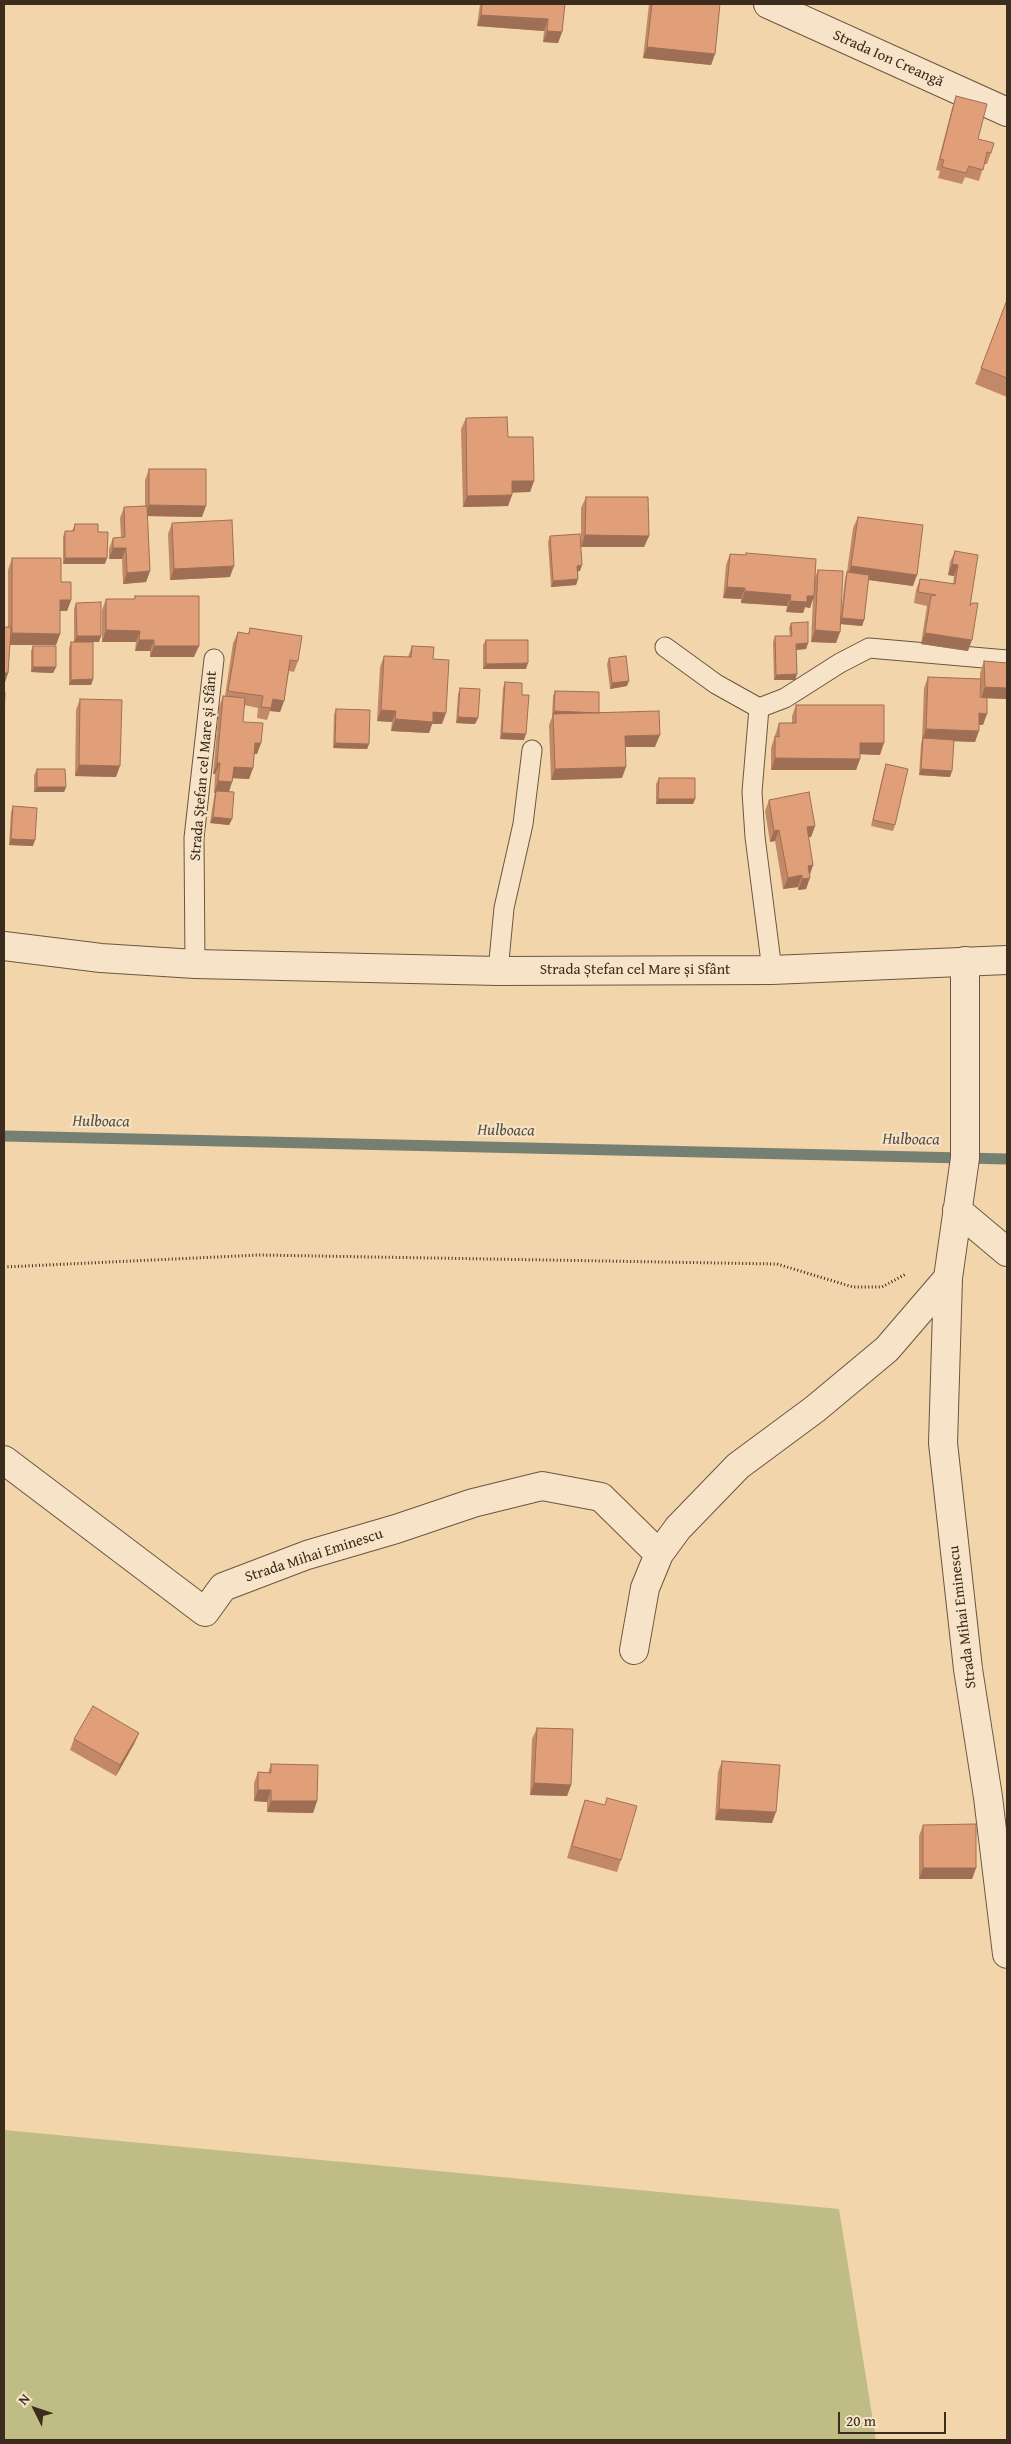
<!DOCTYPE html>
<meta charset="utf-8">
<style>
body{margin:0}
#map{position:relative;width:1011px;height:2444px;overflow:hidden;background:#f2d5aa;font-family:"Gentium Book Plus",serif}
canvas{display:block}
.frame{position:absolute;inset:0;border:5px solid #3c2c1d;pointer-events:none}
.north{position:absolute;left:10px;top:2384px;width:50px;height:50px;-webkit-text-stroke:4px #f7e4c8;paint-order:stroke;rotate:311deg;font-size:14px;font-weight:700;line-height:20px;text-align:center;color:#3c2c1d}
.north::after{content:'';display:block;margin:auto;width:18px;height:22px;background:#3c2c1d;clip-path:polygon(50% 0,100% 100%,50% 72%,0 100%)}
.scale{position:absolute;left:838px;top:2412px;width:108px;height:22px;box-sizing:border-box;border:2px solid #3c2c1d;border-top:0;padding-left:6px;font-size:15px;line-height:18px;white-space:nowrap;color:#3c2c1d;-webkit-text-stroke:4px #f7e4c8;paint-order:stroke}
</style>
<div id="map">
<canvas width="1011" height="2444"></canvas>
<div class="frame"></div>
<div class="north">N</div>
<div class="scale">20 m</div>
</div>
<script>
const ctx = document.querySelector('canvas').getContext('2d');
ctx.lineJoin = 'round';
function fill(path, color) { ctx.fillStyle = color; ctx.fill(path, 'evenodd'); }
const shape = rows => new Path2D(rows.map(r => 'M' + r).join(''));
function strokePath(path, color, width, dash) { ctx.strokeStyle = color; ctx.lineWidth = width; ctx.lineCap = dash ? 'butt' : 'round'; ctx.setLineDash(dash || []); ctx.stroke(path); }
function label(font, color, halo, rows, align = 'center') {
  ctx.font = font + ' "Gentium Book Plus",serif'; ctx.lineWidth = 4; ctx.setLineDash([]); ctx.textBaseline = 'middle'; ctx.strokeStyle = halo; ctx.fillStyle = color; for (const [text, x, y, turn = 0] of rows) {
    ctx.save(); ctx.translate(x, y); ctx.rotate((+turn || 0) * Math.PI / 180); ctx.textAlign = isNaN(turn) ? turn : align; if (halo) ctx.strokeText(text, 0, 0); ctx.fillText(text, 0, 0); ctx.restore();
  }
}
const green = shape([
 [4,2130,839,2209,876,2440,4,2440]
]);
const stream = shape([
 [4,1136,1007,1159]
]);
const path = shape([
 [4,1267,259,1255,777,1264,853,1287,882,1287,906,1274]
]);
const service = shape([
 [665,647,716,684,759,708,752,792,755,837,772,970],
 [759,708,785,698,840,663,869,648,1007,660],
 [195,964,194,838,214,659],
 [498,971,504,908,523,824,532,750]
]);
const minor = shape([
 [768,4,1007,112],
 [965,961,965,1158,948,1278,943,1443,968,1669,988,1797,1007,1954],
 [957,1210,1007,1252],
 [4,1460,205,1612,223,1587,307,1555,396,1529,473,1503,542,1486,601,1497,659,1554],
 [634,1650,645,1588,659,1554,678,1528,738,1466,815,1409,887,1349,948,1278]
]);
const tertiary = shape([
 [4,946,101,958,195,964,498,971,772,970,1007,960]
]);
const wall = shape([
 [480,4,565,4,562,32,558,43,543,42,544,31,477,26],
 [649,4,720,4,715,54,711,65,643,58],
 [956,96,978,139,991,153,987,164,984,164,979,181,965,177,962,184,938,178,940,171,936,170,952,108],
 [1007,300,1007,397,975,384],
 [466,418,508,437,534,481,530,492,512,492,512,495,508,506,463,507,461,429],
 [149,469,202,517,147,516,150,571,146,582,123,584,122,559,109,559,109,549,113,538,121,537,120,518,124,507,145,506,145,480],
 [586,497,649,536,644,547,581,547,581,508],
 [858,517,913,586,868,580,864,620,862,626,841,624,840,632,836,643,811,642,813,598,810,608,805,607,803,613,786,612,787,606,741,603,741,599,723,598,726,565,730,554,746,555,746,553,815,577,818,570,841,615,845,578,847,572,853,528],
 [172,523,230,577,170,580,168,534],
 [75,524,98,532,105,564,63,564,63,537,65,531,72,531],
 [550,536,580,571,578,571,578,579,576,585,551,587,548,542],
 [955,551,970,606,968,651,921,644,927,606,914,603,916,590,920,579,953,584,954,576,948,575,950,562],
 [12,558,61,582,71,600,67,611,60,611,60,634,56,645,10,645,8,673,4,685,8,627,8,570],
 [135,596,194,657,150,657,150,651,135,651,136,642,102,642,102,610,106,599,134,599],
 [76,603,101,636,99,642,74,642,74,609],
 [791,623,808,643,806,649,796,650,797,674,795,680,774,680,773,642,775,636,790,636,789,628],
 [250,628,298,661,294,672,289,671,284,701,280,712,270,711,267,720,257,718,258,708,244,705,243,722,261,743,257,754,254,754,253,768,249,779,233,778,232,782,229,792,232,819,229,825,210,823,214,797,215,793,214,793,215,774,213,774,219,707,223,696,225,696,233,643,238,632,248,634],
 [486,640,526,669,483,669,483,645],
 [71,642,93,679,91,685,69,685,69,648],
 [33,646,56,667,53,673,31,672,31,651],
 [412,646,433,659,442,724,432,724,429,733,391,731,392,722,377,721,380,667,384,656,408,657],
 [609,658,627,686,610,689,607,664],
 [984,661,1007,663,1007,699,987,698,983,725,979,725,975,742,954,741,950,777,919,775,921,744,922,740,924,688,928,677,980,679,980,673],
 [980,684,981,697,980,697],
 [505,682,522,695,524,740,500,739,503,688],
 [460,688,478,718,475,724,456,723,458,694],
 [555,691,599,713,655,747,625,747,622,778,551,780,549,725,552,717,553,696],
 [80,699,116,777,75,776,76,710],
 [796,705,880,755,860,754,860,759,856,770,771,770,771,748,779,723,792,723,792,716],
 [336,709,369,744,367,749,333,748,334,715],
 [886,764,895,825,893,831,871,826,884,770],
 [37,769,66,787,64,792,34,792,34,775],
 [659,778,695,799,693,804,656,804,656,784],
 [769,800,815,826,811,837,808,837,813,865,806,889,798,890,798,887,783,889,775,841,770,842,765,811],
 [13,806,33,846,9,845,11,812],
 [537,1728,571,1785,567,1796,530,1795,532,1739],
 [139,1733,134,1744,116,1776,70,1750,74,1739],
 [722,1761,772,1823,715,1820,718,1772],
 [271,1764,317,1801,313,1813,267,1812,267,1802,254,1801,254,1783,258,1772,268,1773],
 [585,1800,621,1860,617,1872,567,1858,581,1811],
 [923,1825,976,1868,972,1879,919,1879,919,1836]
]);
const shadedWall = shape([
 [481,15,548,19,544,31,477,26],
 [547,31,562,32,558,43,543,42],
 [647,47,715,54,711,65,643,58],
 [512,481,534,481,530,492,507,493],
 [512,495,508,506,463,507,467,496],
 [149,505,206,506,202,517,145,516],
 [585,535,649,536,644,547,581,547],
 [113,548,126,548,122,559,109,559],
 [65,558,107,558,105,564,63,564],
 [952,564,958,565,954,576,948,575],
 [582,565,580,571,575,572,577,566],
 [234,566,230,577,170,580,174,569],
 [851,566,917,575,913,586,847,577],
 [150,571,146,582,123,584,127,573],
 [578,579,576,585,551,587,553,581],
 [727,587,745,588,741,599,723,598],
 [745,591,791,595,787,606,741,603],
 [807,596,814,596,810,608,805,607,803,613,786,612,790,601],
 [60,600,71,600,67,611,56,611],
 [842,618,864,620,862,626,840,624],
 [106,630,140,631,136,642,102,642],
 [815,630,840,632,836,643,811,642],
 [12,633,60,634,56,645,8,645],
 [925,633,972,640,968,651,921,644],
 [77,636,101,636,99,642,74,642],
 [139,640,154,640,150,651,135,651],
 [808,643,806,649,794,650,796,644],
 [154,646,199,646,194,657,150,657],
 [528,663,526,669,483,669,486,664],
 [33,667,56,667,53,673,31,672],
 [4,673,8,673,4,685],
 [797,674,795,680,774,680,776,675],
 [93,679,91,685,69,685,71,680],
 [629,681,627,686,610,689,612,683],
 [985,687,1007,688,1007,699,981,698],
 [273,699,284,701,280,712,270,711],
 [381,710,396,711,392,722,377,721],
 [554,711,599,713,553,714],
 [433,712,446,713,442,724,432,724,429,733,391,731,395,719],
 [979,713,987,714,983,725,975,724],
 [458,717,478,718,475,724,456,723],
 [926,729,979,731,975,742,922,740],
 [502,733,526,734,524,740,500,739],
 [660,735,655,747,621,747,625,736],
 [255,743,261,743,257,754,251,754],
 [335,743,369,744,367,749,333,748],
 [860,743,884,743,880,755,856,754],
 [775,758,860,759,856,770,771,770],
 [217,763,220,763,215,774,213,774],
 [79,765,120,766,116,777,75,776],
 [234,767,253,768,249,779,230,778],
 [626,767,622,778,551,780,555,769],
 [921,769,952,771,950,777,919,775],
 [218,781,232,782,228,794,214,793],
 [37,787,66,787,64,792,34,792],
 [658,799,695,799,693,804,656,804],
 [213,817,232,819,229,825,210,823],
 [815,826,811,837,803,838,807,827],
 [779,830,775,841,770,842,774,831],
 [11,839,35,840,33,846,9,845],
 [813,865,809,876,808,866],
 [802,875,798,887,783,889,788,878],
 [810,878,806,889,798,890,802,879],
 [139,1733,134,1744,116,1776,120,1765],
 [534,1783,571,1785,567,1796,530,1795],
 [258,1790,271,1790,267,1802,254,1801],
 [271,1801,317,1801,313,1813,267,1812],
 [719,1809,776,1812,772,1823,715,1820],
 [923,1868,976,1868,972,1879,919,1879]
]);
const building = shape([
 [482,4,565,4,562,32,547,31,548,19,481,15,482,4],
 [652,4,720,4,715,54,647,47,652,4],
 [956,96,987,104,978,139,994,143,991,153,987,152,983,170,969,166,966,173,942,167,944,160,940,159,956,96],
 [1007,300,1007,378,981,368,1007,300],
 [507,417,508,437,533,437,534,481,512,481,512,495,467,496,466,418,507,417],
 [149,469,206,469,206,506,149,505,149,469],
 [586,497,648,497,649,536,585,535,586,497],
 [147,506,150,571,127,573,126,548,113,548,113,538,125,537,124,507,147,506],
 [858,517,923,525,917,575,851,566,858,517],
 [232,520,234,566,174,569,172,523,232,520],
 [75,524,98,524,98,532,108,532,107,558,65,558,65,531,74,531,75,524],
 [580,534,582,565,577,566,578,579,553,581,550,536,580,534],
 [955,551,978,555,970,606,972,603,978,603,972,640,925,633,931,596,936,595,918,592,920,579,955,584,958,565,952,564,955,551],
 [746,553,816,559,814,596,807,596,807,602,790,601,791,595,745,591,745,588,727,587,730,554,746,555,746,553],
 [12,558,61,558,61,582,71,582,71,600,60,600,60,634,12,633,12,558],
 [818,570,843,571,840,632,815,630,818,570],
 [847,572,869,575,864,620,842,618,847,572],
 [135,596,199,596,199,646,154,646,154,640,139,640,140,631,106,630,106,599,135,599,135,596],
 [101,602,101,636,77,636,76,603,101,602],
 [808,622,808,643,796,644,797,674,776,675,775,636,792,636,791,623,808,622],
 [4,627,11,627,8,673,4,673,4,627],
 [250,628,302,636,298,661,290,660,284,701,273,699,271,708,261,707,263,696,228,691,238,632,249,634,250,628],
 [486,640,528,640,528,663,486,664,486,640],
 [71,642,93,642,93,679,71,680,71,642],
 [33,646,56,646,56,667,33,667,33,646],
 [412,646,434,647,433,659,449,660,446,713,433,712,433,722,395,719,396,711,381,710,384,656,411,657,412,646],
 [626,656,629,681,612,683,609,658,626,656],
 [984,661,1007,663,1007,688,985,687,984,661],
 [928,677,981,679,980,697,987,698,987,714,979,713,979,731,926,729,928,677],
 [505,682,522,683,522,695,529,695,526,734,502,733,505,682],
 [460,688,480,689,478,718,458,717,460,688],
 [555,691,599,692,599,713,554,711,555,691],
 [4,692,5,692,4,720,4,692],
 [223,696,245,698,243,722,263,723,261,743,255,743,253,768,234,767,232,782,218,781,220,763,217,763,223,696],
 [80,699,122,700,120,766,79,765,80,699],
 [796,705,884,705,884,743,860,743,860,759,775,758,775,736,779,737,779,723,796,723,796,705],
 [336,709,370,710,369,744,335,743,336,709],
 [659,711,660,735,625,736,626,767,555,769,553,714,659,711],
 [923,738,954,740,952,771,921,769,923,738],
 [886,764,908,769,895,825,873,820,886,764],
 [37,769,65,769,66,787,37,787,37,769],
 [659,778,695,778,695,799,658,799,659,778],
 [216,791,234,792,232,819,213,817,216,791],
 [809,792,815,826,807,827,813,865,808,866,810,878,802,879,802,875,788,878,779,830,774,831,769,800,809,792],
 [13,806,37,808,35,840,11,839,13,806],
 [93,1706,139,1733,120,1765,74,1739,93,1706],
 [537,1728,573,1729,571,1785,534,1783,537,1728],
 [722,1761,780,1765,776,1812,719,1809,722,1761],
 [271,1764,318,1765,317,1801,271,1801,271,1790,258,1790,258,1772,271,1773,271,1764],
 [607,1798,637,1806,621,1860,572,1846,585,1800,605,1805,607,1798],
 [976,1824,976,1868,923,1868,923,1825,976,1824]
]);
const streetNames = [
 ["Strada Ion Creangă",888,59,24],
 ["Strada Ștefan cel Mare și Sfânt",204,766,-85],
 ["Strada Ștefan cel Mare și Sfânt",635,970],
 ["Strada Mihai Eminescu",314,1556,-18],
 ["Strada Mihai Eminescu",963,1617,-97]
];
const waterNames = [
 ["Hulboaca",101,1122,1],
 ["Hulboaca",506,1131,1],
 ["Hulboaca",911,1140,1]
];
fill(green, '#bfbc85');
strokePath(stream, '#758072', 11);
strokePath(service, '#6a5640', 21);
strokePath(minor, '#6a5640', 30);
strokePath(tertiary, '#6a5640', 30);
strokePath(path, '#3c2c1d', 3, [1, 2.5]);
strokePath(service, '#f7e4c8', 19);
strokePath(minor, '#f7e4c8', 28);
strokePath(tertiary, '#f7e4c8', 28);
fill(wall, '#c28968');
fill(shadedWall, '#9e6f55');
fill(building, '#e19f79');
strokePath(building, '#9e6f55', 1);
label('15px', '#3c2c1d', '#f7e4c8', streetNames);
label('italic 16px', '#544f40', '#f7e4c8', waterNames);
</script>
